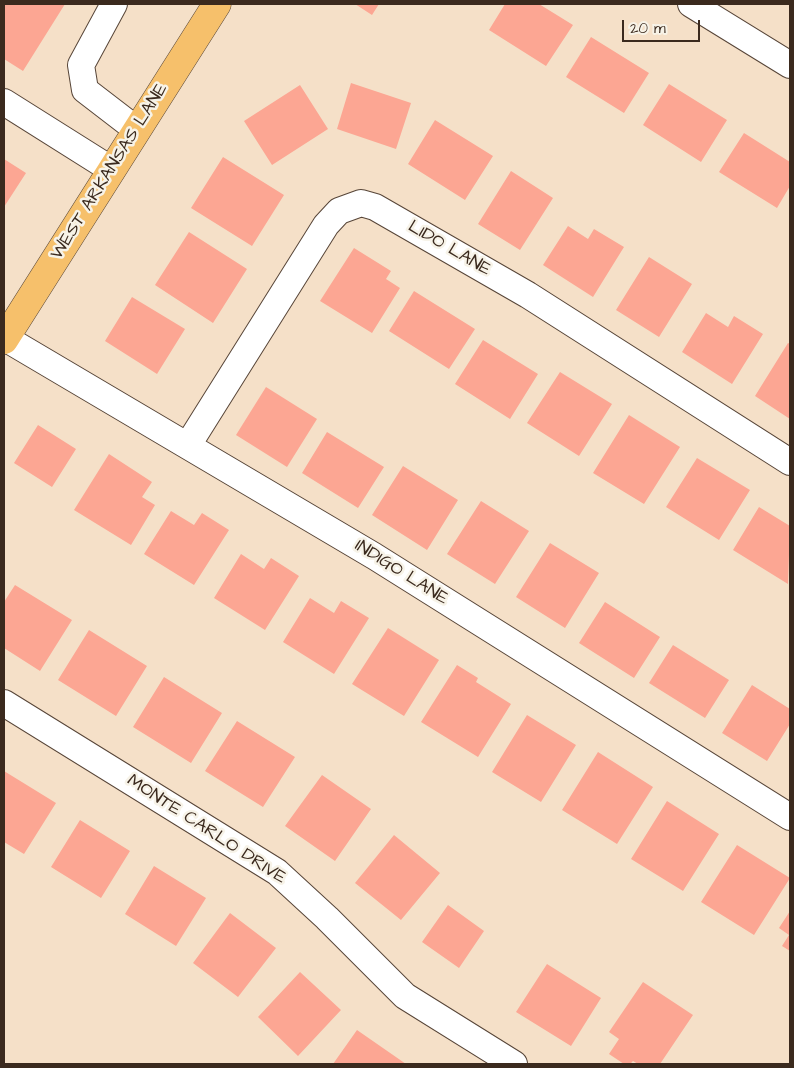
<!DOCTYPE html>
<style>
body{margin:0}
#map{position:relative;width:794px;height:1068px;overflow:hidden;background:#f5e0c8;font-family:"Architects Daughter",sans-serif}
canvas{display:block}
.frame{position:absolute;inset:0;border:5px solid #3b2a1e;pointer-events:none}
.scale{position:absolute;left:622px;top:20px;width:78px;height:22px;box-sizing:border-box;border:2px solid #3b2a1e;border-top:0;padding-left:6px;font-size:15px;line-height:18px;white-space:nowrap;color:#3b2a1e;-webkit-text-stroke:4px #f7f3e8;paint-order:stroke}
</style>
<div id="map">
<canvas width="794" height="1068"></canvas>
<div class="frame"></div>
<div class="scale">20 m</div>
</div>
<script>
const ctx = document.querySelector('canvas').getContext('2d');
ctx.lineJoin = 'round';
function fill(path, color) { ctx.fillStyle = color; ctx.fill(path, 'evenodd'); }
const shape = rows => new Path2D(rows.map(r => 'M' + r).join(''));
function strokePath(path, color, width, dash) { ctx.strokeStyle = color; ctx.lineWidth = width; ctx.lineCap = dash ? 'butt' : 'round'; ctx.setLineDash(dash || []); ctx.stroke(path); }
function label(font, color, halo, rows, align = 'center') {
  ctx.font = font + ' "Architects Daughter",sans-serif'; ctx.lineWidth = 5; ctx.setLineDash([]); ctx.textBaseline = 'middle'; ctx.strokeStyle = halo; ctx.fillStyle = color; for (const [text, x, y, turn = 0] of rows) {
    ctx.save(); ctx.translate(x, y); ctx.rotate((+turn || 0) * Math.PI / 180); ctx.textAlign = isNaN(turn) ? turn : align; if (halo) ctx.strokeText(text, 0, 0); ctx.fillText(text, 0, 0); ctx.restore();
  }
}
const building = shape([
 [4,4,65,4,23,71,4,59],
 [355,4,379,4,372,15],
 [505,4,539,4,573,25,546,66,489,30],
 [591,37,649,73,624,113,566,77],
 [351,83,411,103,396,149,337,129],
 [669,84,727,120,701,162,643,125],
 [300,85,328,129,272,165,244,121],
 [435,120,493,156,465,200,408,164],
 [744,133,790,162,790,186,777,208,719,172],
 [223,157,284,195,252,246,191,208],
 [4,159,26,173,4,207],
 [511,171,553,198,520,250,478,224],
 [568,226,588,239,594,229,624,247,593,297,543,265],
 [189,232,247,269,213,323,155,285],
 [354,248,391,271,386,279,400,288,372,333,320,301],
 [649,257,692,284,659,337,616,310],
 [414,291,475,329,449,369,389,331],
 [132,297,185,329,157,374,105,341],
 [706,313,728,327,734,316,763,334,732,384,682,352],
 [483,340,538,374,510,419,455,384],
 [788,343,790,344,790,419,755,396],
 [560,372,612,404,579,456,527,423],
 [266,387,317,419,287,467,236,435],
 [629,415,680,447,644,504,593,473],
 [38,425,76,449,52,487,14,463],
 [327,432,384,467,358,508,302,473],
 [109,454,152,482,142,497,155,505,131,545,74,510],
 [697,458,750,490,719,540,666,507],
 [403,466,458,500,427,550,372,515],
 [481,501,529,531,495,584,447,554],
 [759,507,790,526,788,584,733,550],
 [171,511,194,525,202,513,229,530,194,585,144,554],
 [550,543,599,573,565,628,516,597],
 [241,554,264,569,271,558,299,576,265,630,214,598],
 [15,585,72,620,40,671,4,648,4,602],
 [310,598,334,613,341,601,369,618,334,674,283,642],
 [605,602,660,637,634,678,579,643],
 [388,628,439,660,404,716,352,684],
 [89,630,147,666,116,716,58,680],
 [673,645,729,680,705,718,649,683],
 [457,665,478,678,476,682,511,704,478,757,421,722],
 [164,677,222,713,191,763,133,727],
 [752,685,790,709,790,724,767,761,722,733],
 [527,715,576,745,541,802,492,772],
 [237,721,295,757,263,807,205,771],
 [598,752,653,787,617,844,562,810],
 [4,771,56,803,24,854,4,842],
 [322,775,371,809,335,861,285,826],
 [667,801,719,834,683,891,631,859],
 [80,820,130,851,101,898,51,867],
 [394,835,440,873,401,920,355,883],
 [737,845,790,878,754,935,701,902],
 [154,866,206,898,176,946,125,914],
 [448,905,484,931,459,968,422,942],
 [790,911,790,951,782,946,789,935,779,928],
 [230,913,276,948,238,997,193,963],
 [547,964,601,998,571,1046,516,1012],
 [300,972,341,1010,298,1056,258,1017],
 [643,982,693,1015,660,1064,638,1064,633,1061,630,1064,624,1064,609,1054,619,1039,609,1032],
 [357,1030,406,1064,333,1064]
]);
const minor = shape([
 [114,4,81,65,85,90,137,130],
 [691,4,790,65],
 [4,102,112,170],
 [5,338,374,556,790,817],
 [188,445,326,225,339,211,361,203,375,207,528,295,790,462],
 [4,703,277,872,327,918,405,996,514,1064]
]);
const major = shape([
 [4,340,217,4]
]);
const streetNames = [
 ["WEST ARKANSAS LANE",110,172,-58],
 ["LIDO LANE",449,249,30],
 ["INDIGO LANE",401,573,32],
 ["MONTE CARLO DRIVE",206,830,33]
];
fill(building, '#fca693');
strokePath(minor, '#574538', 28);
strokePath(major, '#574538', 29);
strokePath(minor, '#fff', 26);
strokePath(major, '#f6c06b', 28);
label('18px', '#3b2a1e', '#f7f3e8', streetNames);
</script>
